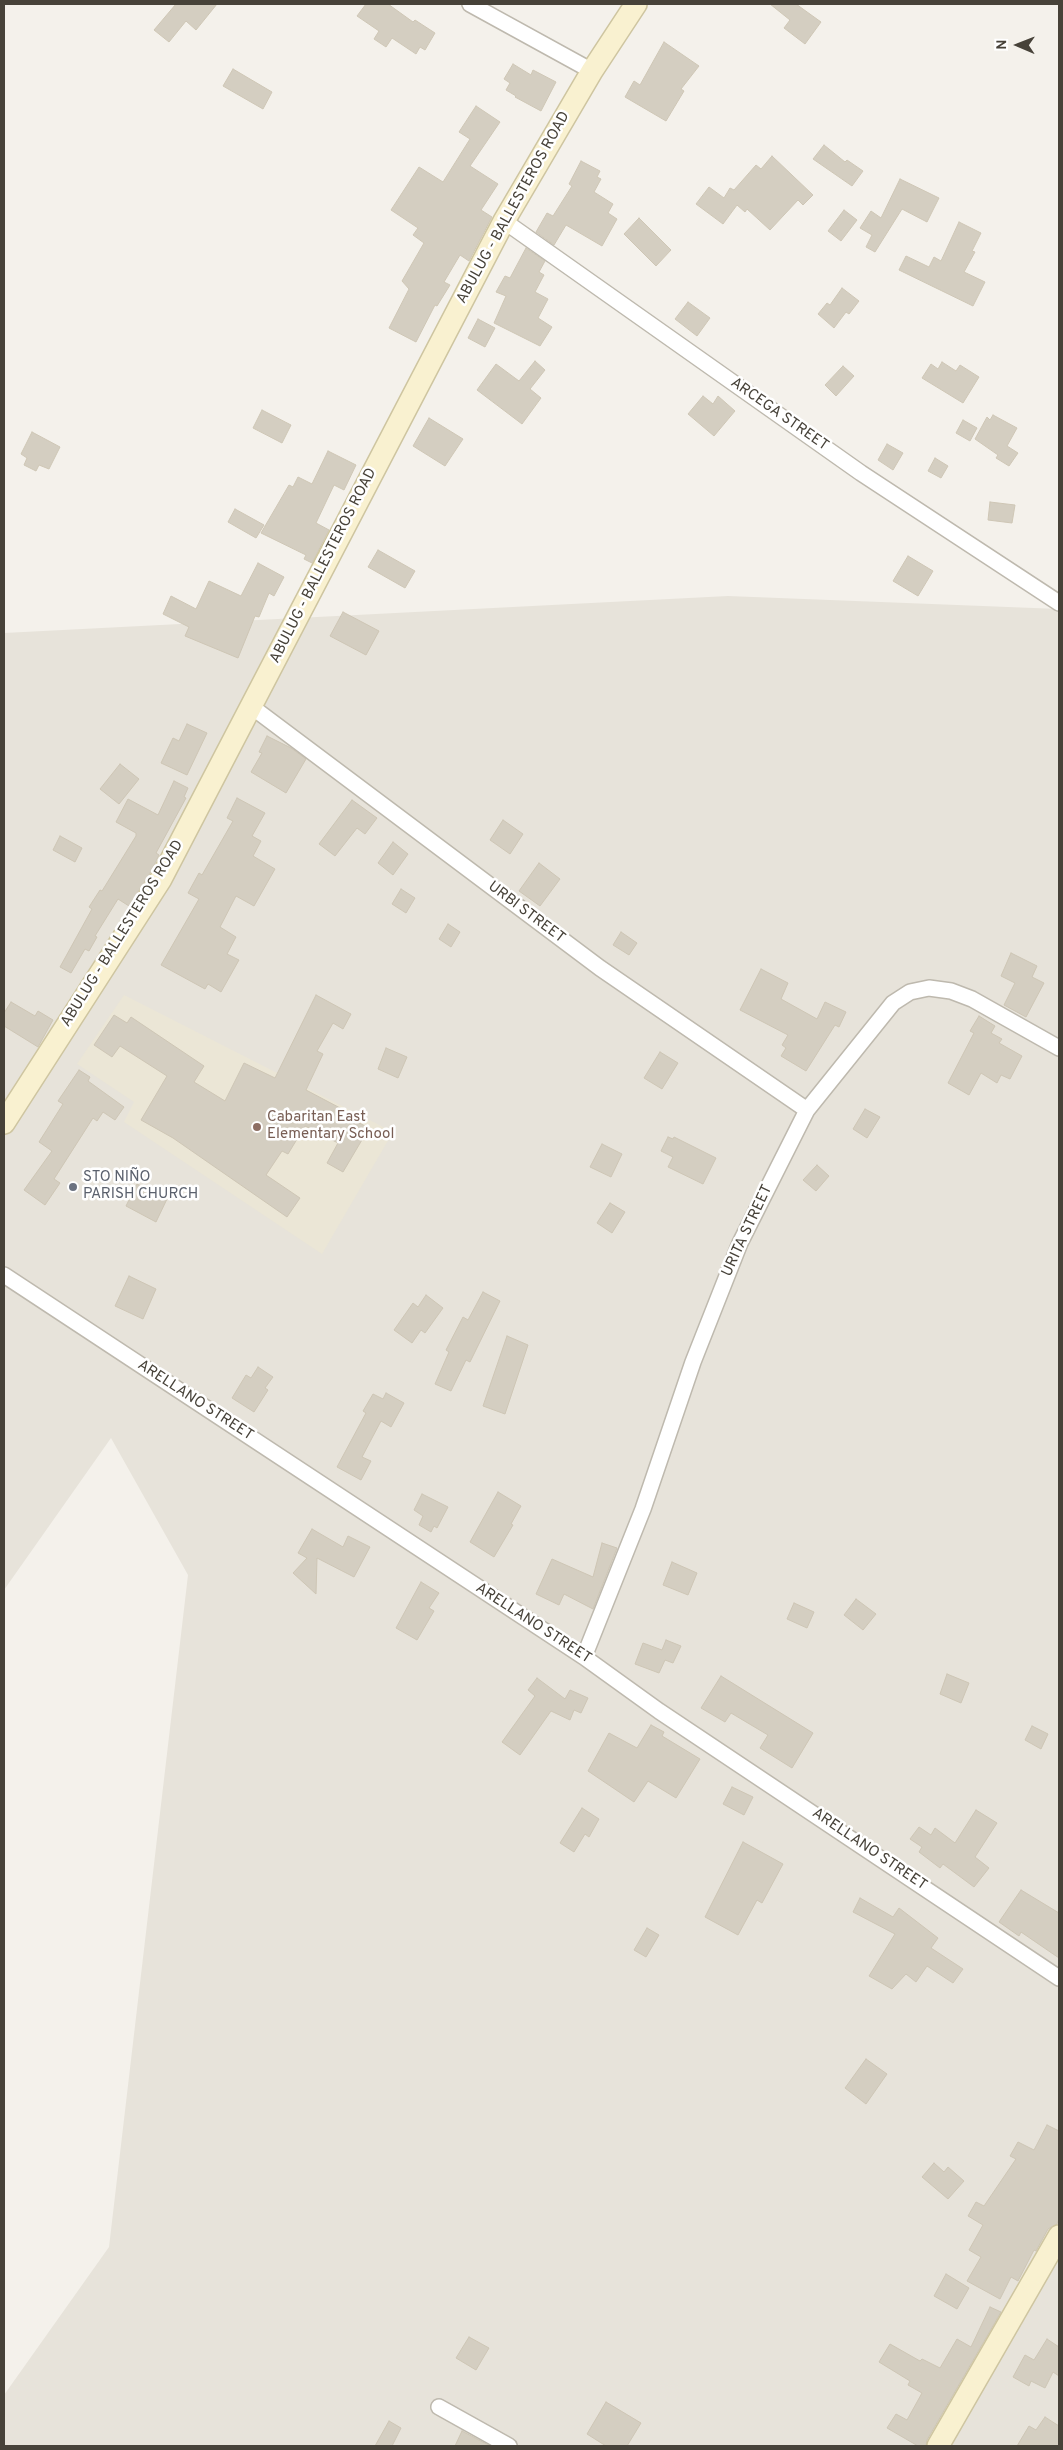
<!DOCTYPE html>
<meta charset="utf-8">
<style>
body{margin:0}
#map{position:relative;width:1063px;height:2450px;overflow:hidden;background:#f4f1eb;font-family:Overpass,sans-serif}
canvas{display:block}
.frame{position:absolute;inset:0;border:5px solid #474239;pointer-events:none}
.north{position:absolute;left:993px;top:20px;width:50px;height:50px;-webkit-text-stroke:4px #fff;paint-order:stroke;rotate:271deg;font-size:14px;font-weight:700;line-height:20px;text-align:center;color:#474239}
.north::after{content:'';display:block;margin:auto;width:18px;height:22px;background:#474239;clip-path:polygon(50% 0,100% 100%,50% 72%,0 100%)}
</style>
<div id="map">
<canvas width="1063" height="2450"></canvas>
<div class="frame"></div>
<div class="north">N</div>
</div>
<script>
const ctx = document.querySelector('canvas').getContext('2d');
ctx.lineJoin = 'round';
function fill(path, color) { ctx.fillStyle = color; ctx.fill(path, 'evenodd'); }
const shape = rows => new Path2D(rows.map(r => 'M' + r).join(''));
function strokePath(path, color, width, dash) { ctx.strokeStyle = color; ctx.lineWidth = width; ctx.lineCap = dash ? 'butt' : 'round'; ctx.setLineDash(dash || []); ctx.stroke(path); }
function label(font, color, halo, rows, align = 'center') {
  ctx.font = font + ' Overpass,sans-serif'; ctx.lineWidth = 5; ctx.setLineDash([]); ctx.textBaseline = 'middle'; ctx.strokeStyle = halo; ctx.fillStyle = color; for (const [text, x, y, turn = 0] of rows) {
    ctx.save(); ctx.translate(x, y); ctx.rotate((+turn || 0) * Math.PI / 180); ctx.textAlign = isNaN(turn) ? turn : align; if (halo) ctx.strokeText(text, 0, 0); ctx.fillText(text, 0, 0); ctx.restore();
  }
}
const residential = shape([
 [728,596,1059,609,1059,2446,4,2446,4,2395,109,2247,188,1575,111,1438,4,1590,4,633]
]);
const education = shape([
 [124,995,393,1132,322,1254,124,1122,134,1102,77,1064]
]);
const building = shape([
 [176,4,217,4,196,30,186,21,169,42,154,30,176,4],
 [366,4,388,4,413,22,415,20,435,33,425,50,420,47,416,54,392,38,386,47,374,39,379,31,357,16,366,4],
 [770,4,796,4,821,22,805,44,784,28,790,20,770,4],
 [664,42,699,66,681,89,684,91,666,121,625,97,634,81,640,85,664,42],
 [513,64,531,75,533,70,556,82,541,111,515,97,516,96,506,90,510,83,504,79,513,64],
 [233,69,272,92,263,109,223,86,233,69],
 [476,106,500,122,470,166,498,184,481,210,492,217,469,261,460,255,444,282,450,285,437,306,435,305,416,342,389,328,409,289,402,281,424,243,413,235,418,228,391,210,419,167,443,182,470,139,459,132,476,106],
 [824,145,845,162,847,160,863,171,852,186,813,159,824,145],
 [772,156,813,195,803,205,798,200,770,230,747,209,745,212,737,205,723,224,696,204,709,187,724,198,730,188,734,190,756,165,761,169,772,156],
 [581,161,600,171,597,177,601,179,594,192,613,204,608,213,617,219,602,246,566,225,554,245,536,232,547,213,553,216,572,186,569,184,581,161],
 [900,179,939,198,927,222,902,209,875,252,866,247,872,235,860,228,871,211,881,218,900,179],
 [844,210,857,220,841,241,828,231,844,210],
 [639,218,671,250,656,266,624,234,639,218],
 [959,222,981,233,972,251,975,252,964,272,985,282,973,306,899,270,906,256,929,267,934,257,941,261,959,222],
 [526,248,545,261,539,272,544,275,535,292,548,299,538,318,552,327,540,346,494,323,506,296,496,292,505,276,510,278,526,248],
 [842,288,859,301,849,314,846,312,834,328,818,314,827,303,830,305,842,288],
 [688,302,710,318,697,336,675,319,688,302],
 [478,319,495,328,485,347,468,338,478,319],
 [535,361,545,370,530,389,541,398,522,424,477,390,496,364,519,381,535,361],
 [942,362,956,371,960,365,979,377,963,403,922,378,931,364,938,369,942,362],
 [843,366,854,376,836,396,825,385,843,366],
 [703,396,713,404,718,396,735,411,714,436,688,414,703,396],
 [262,410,291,425,282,443,253,428,262,410],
 [993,415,1017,428,1007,446,1018,453,1009,466,996,458,998,455,975,439,987,417,990,420,993,415],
 [429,418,463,439,445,466,413,446,429,418],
 [963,420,977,428,970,441,956,433,963,420],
 [32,432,60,447,49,469,39,465,36,471,24,465,27,458,21,454,32,432],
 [887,444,903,453,893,470,878,460,887,444],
 [328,451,356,465,344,490,334,485,316,523,329,530,312,563,304,559,306,555,261,533,289,485,293,487,298,477,312,484,328,451],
 [935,458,948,466,941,478,928,471,935,458],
 [990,502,1015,505,1012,523,988,520,990,502],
 [235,509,264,525,256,538,228,522,235,509],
 [378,550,415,571,405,588,368,567,378,550],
 [908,556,933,571,918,596,893,581,908,556],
 [258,563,284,577,274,596,269,593,259,617,255,616,238,658,185,636,189,627,163,614,171,596,196,609,209,581,241,596,258,563],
 [343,612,379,631,366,655,330,636,343,612],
 [187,724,207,733,187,775,161,763,173,738,179,741,187,724],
 [267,736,291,748,306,759,286,793,251,772,262,753,259,752,267,736],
 [120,764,139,779,119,804,100,789,120,764],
 [174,781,188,788,184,797,186,798,156,853,159,855,150,873,129,906,118,899,95,936,97,937,89,951,85,949,71,973,60,967,92,909,89,907,100,890,102,891,136,836,136,833,116,822,128,799,158,815,174,781],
 [237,798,265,813,252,836,261,841,253,856,275,869,254,906,236,896,220,927,236,937,227,954,239,960,221,992,208,984,205,989,161,965,199,899,188,893,199,873,202,875,233,821,227,818,237,798],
 [352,800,377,818,365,834,357,828,335,856,319,844,352,800],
 [503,820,523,834,510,854,490,840,503,820],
 [60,836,82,848,75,862,53,850,60,836],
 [393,842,408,854,393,875,378,863,393,842],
 [539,863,560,879,540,906,519,891,539,863],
 [401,889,415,898,406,913,392,904,401,889],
 [448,924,460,932,451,947,439,939,448,924],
 [621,932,637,943,629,955,613,945,621,932],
 [1011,953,1037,966,1032,977,1044,983,1026,1017,1004,1005,1015,983,1001,976,1011,953],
 [761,969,788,983,781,999,817,1019,825,1002,846,1012,839,1027,835,1025,806,1071,781,1056,786,1048,782,1045,788,1035,740,1010,761,969],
 [316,995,351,1014,343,1029,333,1023,317,1051,323,1054,306,1090,342,1109,340,1113,369,1128,343,1172,327,1163,338,1143,305,1126,288,1154,282,1151,266,1175,300,1198,287,1217,173,1138,141,1120,167,1076,120,1046,112,1057,94,1045,114,1015,127,1023,131,1017,204,1066,194,1082,225,1101,244,1063,275,1078,316,995],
 [11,1002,35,1016,38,1011,53,1020,38,1047,4,1026,4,1013,11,1002],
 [979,1016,995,1026,991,1033,1002,1039,999,1043,1022,1056,1010,1079,1001,1075,997,1083,981,1073,969,1095,948,1083,974,1033,970,1031,979,1016],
 [386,1048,407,1057,398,1078,378,1069,386,1048],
 [660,1052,678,1063,662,1089,644,1078,660,1052],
 [79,1070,90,1077,88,1081,124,1107,115,1120,103,1112,97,1121,93,1118,54,1179,60,1183,45,1205,24,1190,52,1151,39,1142,63,1104,58,1101,79,1070],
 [865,1109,880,1117,867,1138,853,1129,865,1109],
 [668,1137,673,1139,674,1137,716,1158,703,1184,668,1167,673,1157,661,1151,668,1137],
 [602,1144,622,1154,611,1177,590,1167,602,1144],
 [817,1165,829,1176,816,1191,803,1180,817,1165],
 [137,1184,167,1199,156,1222,126,1206,137,1184],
 [610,1203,625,1212,612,1233,597,1223,610,1203],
 [129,1276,156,1289,143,1319,115,1306,129,1276],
 [483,1292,500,1301,470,1362,466,1360,451,1391,435,1384,449,1352,446,1350,463,1317,468,1320,483,1292],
 [426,1295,443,1308,425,1333,421,1330,412,1343,394,1330,413,1303,418,1307,426,1295],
 [507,1336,528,1345,505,1414,483,1406,507,1336],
 [258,1367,273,1377,265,1388,268,1390,254,1412,232,1398,246,1375,251,1378,258,1367],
 [386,1393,404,1403,391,1427,381,1421,362,1457,371,1461,361,1480,337,1467,366,1413,363,1411,373,1394,383,1399,386,1393],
 [498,1492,521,1506,511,1524,513,1525,494,1557,470,1542,498,1492],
 [422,1494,448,1507,437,1528,434,1526,431,1532,419,1525,423,1516,414,1510,422,1494],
 [312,1529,343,1547,348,1536,370,1547,354,1577,317,1558,316,1594,293,1573,307,1558,298,1553,312,1529],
 [602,1543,617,1548,593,1609,564,1594,559,1605,536,1594,552,1559,593,1577,602,1543],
 [672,1562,697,1573,688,1595,663,1585,672,1562],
 [421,1582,439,1593,429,1608,434,1611,417,1640,396,1628,421,1582],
 [856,1599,876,1614,863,1630,844,1615,856,1599],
 [794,1603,814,1612,807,1628,787,1619,794,1603],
 [666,1640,681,1646,673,1663,665,1660,659,1673,635,1664,643,1643,662,1650,666,1640],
 [947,1674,969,1683,961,1703,940,1694,947,1674],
 [721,1676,813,1733,792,1768,760,1748,768,1735,731,1713,725,1722,701,1708,721,1676],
 [537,1678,565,1699,570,1690,588,1698,581,1713,574,1710,570,1720,551,1711,520,1755,502,1742,535,1696,528,1690,537,1678],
 [651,1725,664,1732,662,1736,700,1759,676,1798,648,1781,634,1802,588,1771,609,1733,637,1748,651,1725],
 [1032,1726,1048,1734,1041,1749,1025,1740,1032,1726],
 [732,1787,753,1797,744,1815,723,1804,732,1787],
 [582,1808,599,1819,589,1837,585,1834,574,1852,560,1843,582,1808],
 [976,1810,997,1823,975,1857,989,1868,974,1887,943,1864,940,1868,919,1852,922,1847,910,1839,919,1827,931,1835,935,1828,955,1843,976,1810],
 [743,1842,783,1864,762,1903,757,1900,738,1935,705,1917,743,1842],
 [1021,1890,1059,1913,1059,1958,1021,1932,1019,1936,999,1922,1021,1890],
 [860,1898,893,1917,899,1908,938,1938,931,1948,963,1969,953,1983,927,1966,916,1982,906,1974,892,1989,869,1976,895,1934,853,1912,860,1898],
 [647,1928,659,1935,646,1957,634,1950,647,1928],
 [866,2059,887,2074,866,2104,845,2088,866,2059],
 [1047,2125,1059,2131,1059,2219,1057,2224,1048,2229,1036,2251,1034,2250,1018,2281,1011,2277,1000,2299,967,2281,981,2257,969,2250,983,2225,968,2216,976,2202,984,2206,1016,2159,1010,2156,1018,2142,1034,2150,1047,2125],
 [934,2163,944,2172,948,2167,964,2181,948,2199,922,2177,934,2163],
 [946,2274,969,2288,957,2309,934,2296,946,2274],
 [990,2307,1001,2312,927,2440,926,2446,918,2446,887,2428,896,2414,907,2420,922,2393,908,2385,910,2381,879,2362,890,2344,920,2361,922,2359,940,2368,957,2339,971,2347,990,2307],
 [469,2337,489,2348,476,2370,456,2358,469,2337],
 [1047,2339,1059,2347,1059,2376,1053,2372,1045,2388,1031,2381,1029,2386,1013,2377,1025,2355,1034,2360,1047,2339],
 [606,2402,641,2423,627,2446,606,2446,587,2434,606,2402],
 [1045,2417,1059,2426,1059,2446,1017,2446,1029,2426,1036,2430,1045,2417],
 [389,2421,401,2428,392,2446,375,2446,389,2421],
 [462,2431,490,2446,455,2446,462,2431]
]);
const street = shape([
 [470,4,592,71],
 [504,221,861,473,1059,603],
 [252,707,600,968,807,1110],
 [4,1275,584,1657,659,1711,1059,1978],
 [584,1657,643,1509,693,1362,740,1243,807,1110,893,1003,910,992,929,988,951,991,972,999,1059,1048],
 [439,2407,509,2446]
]);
const secondary = shape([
 [4,1123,161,879,504,221,592,71,636,4],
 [938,2446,1059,2236]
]);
const markers = [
 [257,1127,5,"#8d6e63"],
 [73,1187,5,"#6b7280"]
];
const streetNames = [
 ["ABULUG - BALLESTEROS ROAD",514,208,-61],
 ["ARCEGA STREET",779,415,35],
 ["ABULUG - BALLESTEROS ROAD",324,566,-63],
 ["URBI STREET",526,913,37],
 ["ABULUG - BALLESTEROS ROAD",123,934,-58],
 ["URITA STREET",748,1231,-65],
 ["ARELLANO STREET",195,1401,33],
 ["ARELLANO STREET",533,1624,33],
 ["ARELLANO STREET",869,1850,34]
];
const educationNames = [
 ["Cabaritan East",267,1118],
 ["Elementary School",267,1135]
];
const worshipNames = [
 ["STO NIÑO",83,1178],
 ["PARISH CHURCH",83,1195]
];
fill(residential, '#e7e3da');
fill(education, '#ebe6d6');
fill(building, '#d4cec1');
strokePath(building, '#cec6b5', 1);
strokePath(street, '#beb9ae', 18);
strokePath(secondary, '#cec5a0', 24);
strokePath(street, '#fff', 15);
strokePath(secondary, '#f9f1d0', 21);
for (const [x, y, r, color] of markers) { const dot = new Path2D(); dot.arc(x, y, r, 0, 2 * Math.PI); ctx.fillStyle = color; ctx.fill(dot); strokePath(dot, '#fff', 2); }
label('15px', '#474239', '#fff', streetNames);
label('15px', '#785e54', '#fff', educationNames, 'left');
label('15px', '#5b616d', '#fff', worshipNames, 'left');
</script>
